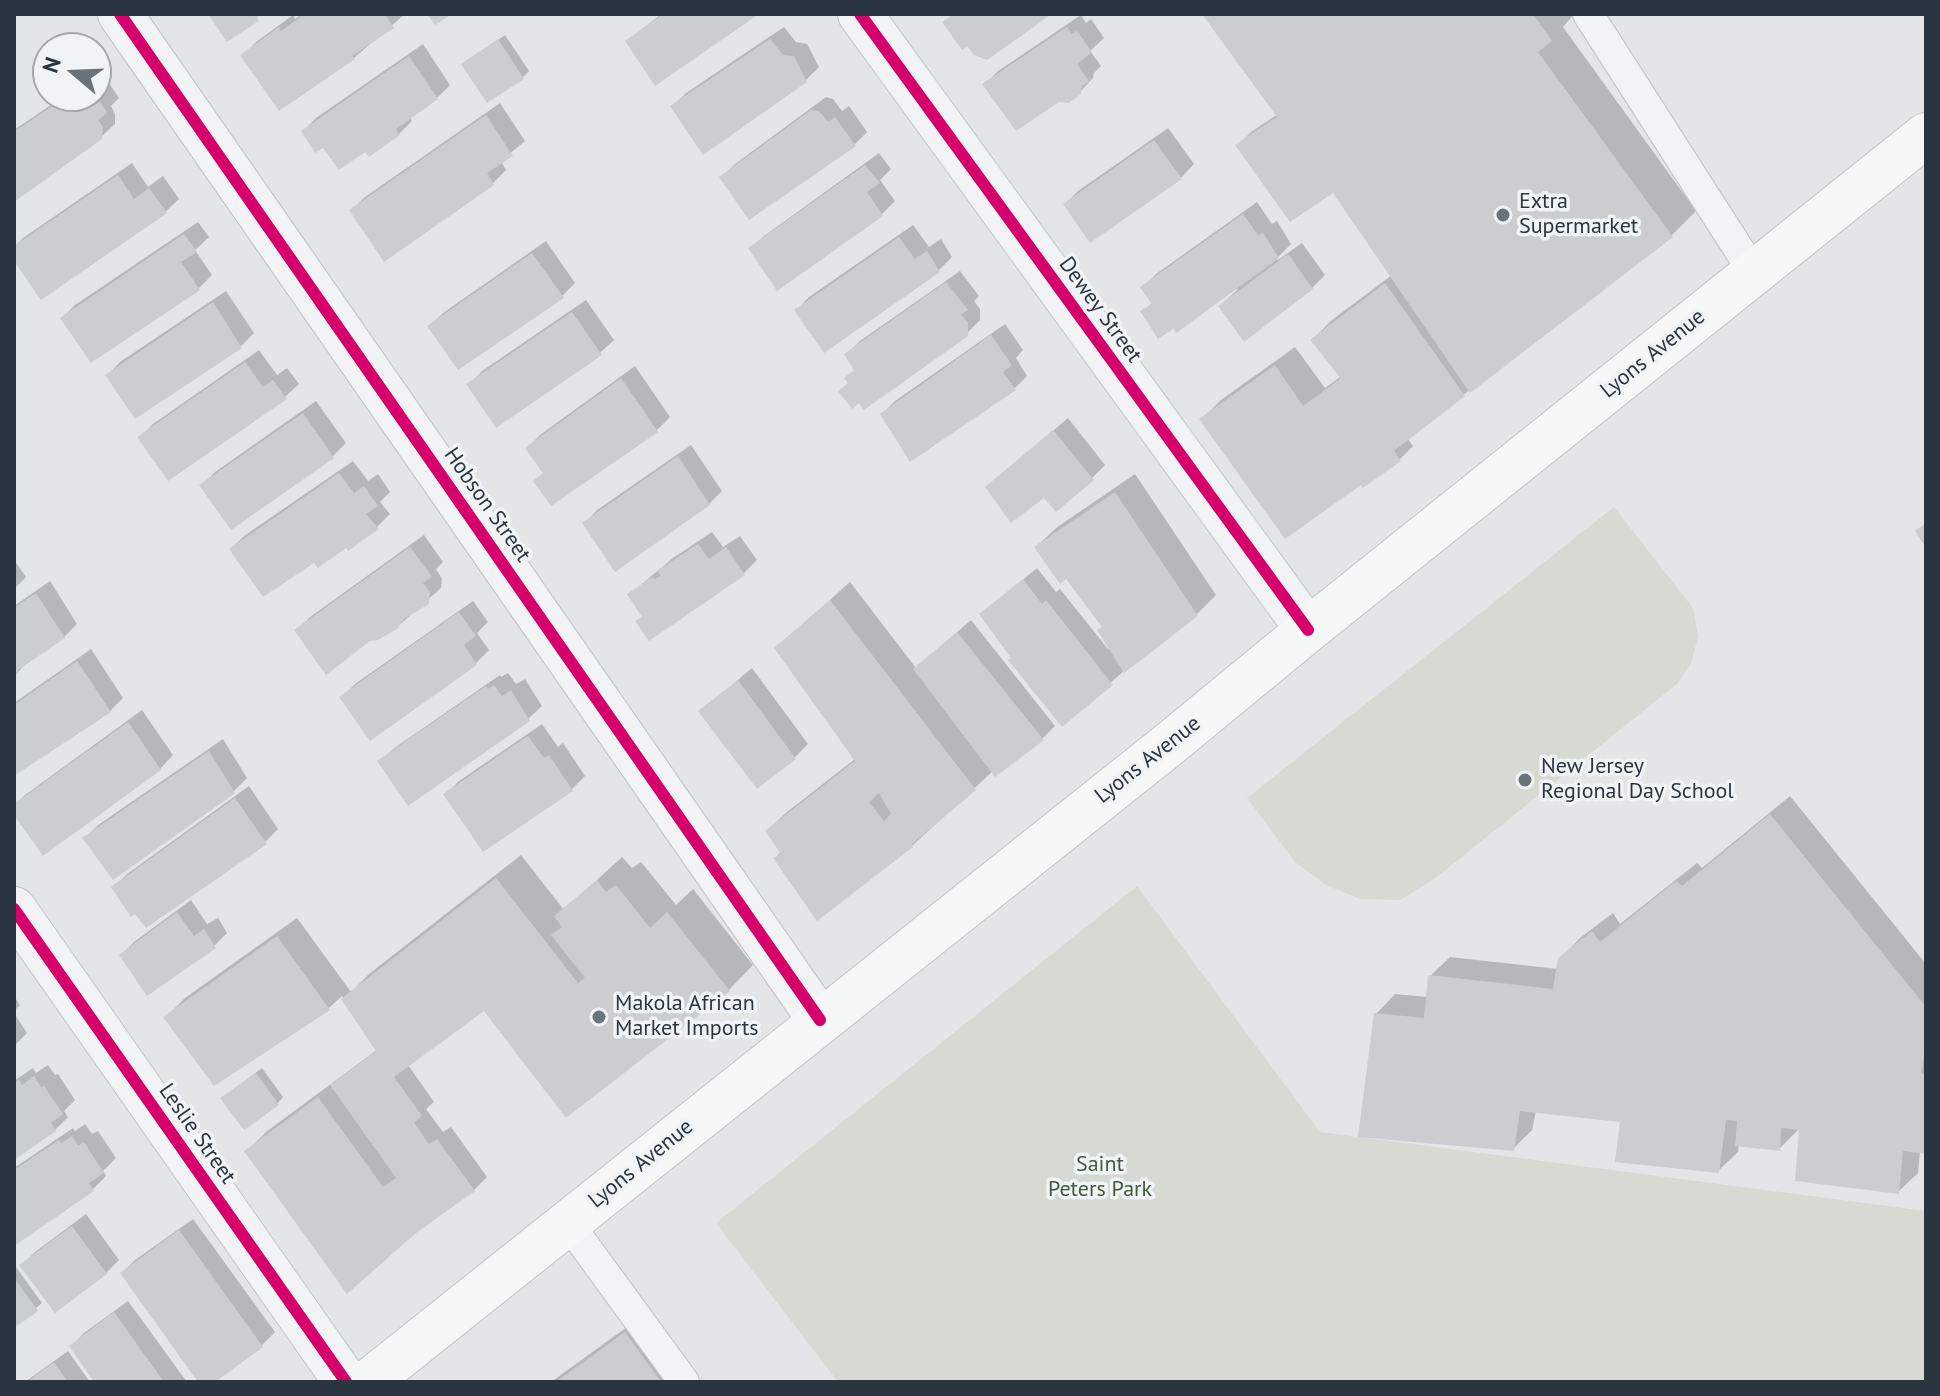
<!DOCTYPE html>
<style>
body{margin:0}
#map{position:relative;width:1940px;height:1396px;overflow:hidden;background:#e3e5e7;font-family:"PT Sans",sans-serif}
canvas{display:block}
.frame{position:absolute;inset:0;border:16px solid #2b3540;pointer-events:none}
.north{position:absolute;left:32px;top:32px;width:80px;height:80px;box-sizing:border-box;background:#f1f4f7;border:2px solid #a2a8ae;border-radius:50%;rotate:289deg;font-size:22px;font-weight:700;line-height:32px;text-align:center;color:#2b3540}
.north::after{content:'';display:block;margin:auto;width:28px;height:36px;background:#6b737a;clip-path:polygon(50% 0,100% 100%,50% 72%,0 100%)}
</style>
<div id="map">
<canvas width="1940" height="1396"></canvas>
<div class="frame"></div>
<div class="north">N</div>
</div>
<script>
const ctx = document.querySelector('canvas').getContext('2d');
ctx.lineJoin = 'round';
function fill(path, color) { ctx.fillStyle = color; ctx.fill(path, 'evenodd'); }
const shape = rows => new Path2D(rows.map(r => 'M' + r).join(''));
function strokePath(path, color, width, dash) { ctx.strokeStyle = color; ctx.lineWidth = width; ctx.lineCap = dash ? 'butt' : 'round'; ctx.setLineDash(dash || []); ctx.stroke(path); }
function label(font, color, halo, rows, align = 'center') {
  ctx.font = font + ' "PT Sans",sans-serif'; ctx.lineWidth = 7; ctx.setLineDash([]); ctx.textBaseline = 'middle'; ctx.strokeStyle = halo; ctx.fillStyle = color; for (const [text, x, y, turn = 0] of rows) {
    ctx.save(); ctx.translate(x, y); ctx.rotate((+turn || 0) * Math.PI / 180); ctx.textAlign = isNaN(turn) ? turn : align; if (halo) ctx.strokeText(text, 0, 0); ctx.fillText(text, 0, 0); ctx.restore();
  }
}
const green = shape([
 [1614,507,1693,608,1698,636,1691,664,1677,684,1433,880,1400,900,1360,899,1326,885,1295,862,1247,798],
 [1137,886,1320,1132,1926,1211,1926,1382,838,1382,716,1223]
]);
const shadow = shape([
 [302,14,405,14,354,58,243,55,256,42,293,15,295,19],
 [661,14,756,14,628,41],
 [1205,14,1574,14,1563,27,1696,211,1671,236,1407,438,1413,446,1400,459,1363,485,1202,419,1221,400,1295,347,1325,388,1340,377,1312,340,1332,320,1392,275,1335,192,1238,145,1251,132,1278,114],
 [1081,15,1086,23,1091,19,1104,38,1090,51,1101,66,1094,73,1093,78,1080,92,985,84,998,71],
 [784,27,796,42,807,44,819,67,806,80,704,152,673,106,686,93],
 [505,35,529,71,523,77,463,64],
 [423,44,450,85,437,98,409,117,412,121,399,134,366,149,324,145,303,131,316,118],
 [101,71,119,98,111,106,115,114,115,124,101,137,14,199,14,130,64,96,96,96,96,74],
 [826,97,833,99,842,111,849,106,867,132,854,145,722,177,735,164],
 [500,103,525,141,501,161,506,170,493,183,385,259,351,210,365,197],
 [1168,128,1194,164,1181,178,1065,204,1078,191],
 [879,153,891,169,880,180,895,201,882,214,751,249,764,236],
 [132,163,148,187,163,176,179,199,165,212,14,258,14,247,23,238],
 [1257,202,1272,224,1277,221,1291,244,1276,259,1278,260,1302,243,1325,275,1312,288,1220,306,1238,289,1236,287,1143,312,1153,302,1143,288,1156,274],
 [198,222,209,237,195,250,212,275,199,288,62,318,75,305],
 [913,225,929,247,941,239,952,257,939,270,796,310,809,297],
 [546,241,575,283,562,296,430,326,443,313],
 [960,271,979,296,974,301,980,309,980,320,966,334,849,382,856,369,847,354,860,341],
 [226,291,254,333,241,346,135,417,107,375,120,362],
 [586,300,614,340,600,353,469,385,482,371],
 [1005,324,1023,350,1016,358,1027,376,1014,389,882,414,895,401],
 [259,350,277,375,287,368,299,384,285,397,140,437,153,424],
 [635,366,670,417,657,430,545,472,527,448,540,435],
 [316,401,346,443,333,456,202,485,215,472],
 [1068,418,1105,465,1092,478,1045,495,1001,475],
 [691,445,722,491,709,504,584,524,597,510],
 [353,461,368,481,378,474,390,492,380,502,390,514,377,527,347,545,231,549,244,536],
 [1135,474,1216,595,1197,614,1124,671,1062,724,982,614,1037,568,1056,592,1060,589,1108,649,1111,647,1103,626,1066,576,1036,547,1056,528],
 [712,532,723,547,740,536,757,560,744,573,638,621,643,616,630,594,673,558],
 [424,535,443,562,436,569,442,579,441,588,396,628,297,630,310,617],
 [14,560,26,577,14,589],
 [50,581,77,624,64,637,27,662,14,677,14,606],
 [850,582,916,668,971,620,1055,726,1042,739,993,771,912,846,775,858,782,851,767,831,787,812,855,759,776,648],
 [473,601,488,622,477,633,489,650,476,663,342,697,355,684],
 [91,649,123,698,110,711,14,774,14,703],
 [752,668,808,744,795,757,700,712],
 [508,673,516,684,525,679,542,706,528,719,380,762,393,749,500,675,501,677],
 [142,710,173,755,160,769,43,853,14,812,14,806,25,795],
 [542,724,558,747,563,743,585,776,572,789,483,849,446,794,459,781],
 [223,739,247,778,234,791,85,838,98,825],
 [249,786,278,829,265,842,114,887,127,874],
 [1790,796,1926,964,1926,1152,1920,1151,1918,1173,1898,1192,1802,1126,1779,1149,1739,1144,1738,1152,1718,1171,1623,1120,1536,1111,1532,1130,1513,1149,1376,1014,1395,994,1428,997,1430,976,1450,957,1558,969,1560,959,1580,938,1613,913,1620,924,1697,863,1702,868],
 [521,855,564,910,622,857,632,868,641,862,676,905,693,889,753,965,729,990,484,1008,408,1065,434,1102,426,1109,443,1132,451,1127,487,1177,474,1190,415,1232,246,1152,266,1132,378,1049,342,996,329,1008,214,1084,165,1018,185,998,297,918,351,992,369,974],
 [191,900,207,924,218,918,227,933,214,946,121,955,134,942],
 [14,996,20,1005,14,1011],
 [14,1013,27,1033,14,1046],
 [48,1065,55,1075,58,1074,75,1100,64,1111,68,1117,55,1130,14,1157,14,1081,33,1068,36,1073],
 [262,1068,283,1097,277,1104,222,1098],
 [85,1124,92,1134,98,1131,116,1158,103,1171,106,1176,93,1189,14,1243,14,1168,73,1128,75,1131],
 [86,1214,119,1260,106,1273,22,1265,35,1252],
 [193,1219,275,1332,261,1346,211,1382,201,1382,122,1273,135,1260],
 [16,1267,42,1303,14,1326,14,1269],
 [128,1301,187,1382,97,1382,71,1346,84,1333],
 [645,1314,694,1382,551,1382],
 [68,1351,90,1382,26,1382,29,1379]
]);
const building = shape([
 [208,14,262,14,257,17,259,21,227,42],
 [305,14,384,14,394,28,352,56,355,59,279,111,240,55,279,27,281,31],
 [427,14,452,14,435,25],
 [663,14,759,14,655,86,625,41],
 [954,14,1052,14,987,60,974,55,967,46,962,50,942,22],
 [1202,14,1533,14,1552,41,1538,52,1673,237,1470,393,1333,193,1290,222,1235,145,1277,117],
 [1067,27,1072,34,1077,31,1092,52,1077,64,1089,81,1082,86,1081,94,1069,103,1059,102,1016,131,982,84],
 [498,39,524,79,487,103,461,64],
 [770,39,783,55,794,56,807,82,703,155,670,106],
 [409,56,438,99,396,129,400,135,369,157,365,152,339,170,323,148,315,153,301,131],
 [67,96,96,96,107,113,98,120,103,127,102,139,14,202,14,132],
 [811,110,820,112,828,122,835,117,856,146,749,220,719,177],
 [486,115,513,156,487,173,494,185,384,262,349,210],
 [1154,140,1182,179,1090,243,1063,204],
 [865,165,880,183,867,192,883,216,777,291,748,248],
 [118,175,134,199,149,188,167,213,41,300,14,261,14,246],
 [1243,214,1258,235,1263,233,1279,258,1176,333,1173,329,1158,339,1140,311,1152,304,1140,287],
 [184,234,197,252,181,262,200,290,91,363,60,318],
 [899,237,915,259,927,251,940,272,824,353,794,310],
 [532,253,564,298,458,370,427,326],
 [1288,254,1313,289,1244,342,1218,306],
 [946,282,968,310,961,315,968,323,968,336,864,410,859,403,852,409,838,391,848,383,844,378,854,370,844,354],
 [1385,283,1465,396,1394,451,1401,461,1363,488,1361,485,1285,539,1199,419,1275,365,1303,406,1341,378,1310,340],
 [213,302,242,348,135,419,105,375],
 [572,312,602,355,496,428,466,384],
 [991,335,1012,365,1003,372,1016,390,910,462,880,414],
 [245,362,263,387,273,380,287,399,168,481,137,437],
 [621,378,658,432,551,506,533,481,543,473,525,448],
 [303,413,334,458,231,530,199,485],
 [1053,430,1094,480,1056,512,1044,498,1011,523,985,487],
 [678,456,710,505,615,572,582,523],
 [339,473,354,493,364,486,378,506,366,514,379,529,348,551,346,548,318,568,314,563,263,597,229,549],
 [1115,492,1198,616,1124,673,1097,630,1102,627,1066,579,1060,584,1034,547],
 [1926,523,1926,548,1915,531],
 [698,544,709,559,726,547,745,575,649,641,635,621,642,617,627,594,652,577,655,579,661,576,657,571],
 [410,547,432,577,423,583,430,592,429,604,404,619,397,629,378,640,370,641,326,675,294,630],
 [1023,579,1042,604,1046,600,1113,685,1062,727,1008,660,1011,658,979,614],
 [36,593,65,638,18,670,14,678,14,608],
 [830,600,976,790,912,844,913,847,817,921,773,858,781,854,765,831,855,761,774,648],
 [879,793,891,814,884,821,869,802],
 [459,612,476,636,464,645,477,665,370,741,339,697],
 [957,632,1044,740,995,777,913,669],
 [77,661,111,712,14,776,14,705],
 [738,680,796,759,757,789,698,711],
 [494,685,502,696,511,690,530,721,408,806,377,761,486,686,488,689],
 [128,722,161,770,43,856,14,815,14,804],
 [528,736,544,758,549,755,573,791,483,852,443,794],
 [209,751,235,793,113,880,82,838],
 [235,798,267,844,146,928,135,914,131,917,111,887],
 [1770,814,1926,1007,1926,1042,1921,1074,1926,1074,1926,1154,1903,1151,1899,1194,1795,1181,1799,1130,1781,1128,1780,1151,1735,1146,1737,1121,1726,1120,1719,1173,1615,1162,1620,1122,1520,1111,1514,1151,1358,1137,1374,1013,1424,1018,1428,975,1553,989,1558,958,1592,931,1600,942,1676,881,1682,886],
 [496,878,578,983,585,978,551,935,562,927,554,916,597,880,606,892,616,885,650,928,667,912,730,991,566,1118,484,1011,394,1077,422,1116,414,1123,429,1144,437,1139,475,1191,416,1233,347,1294,244,1151,318,1097,383,1187,396,1178,330,1085,376,1051,341,999],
 [177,912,194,936,204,929,216,948,147,996,119,955],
 [277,936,330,1010,214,1086,163,1017],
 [256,1073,279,1105,244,1130,220,1098],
 [34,1076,41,1087,44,1086,63,1114,51,1123,56,1131,14,1160,14,1083,19,1080,22,1085],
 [72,1136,78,1146,84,1142,104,1173,89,1183,94,1191,14,1246,14,1170,59,1140,61,1143],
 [72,1226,107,1274,55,1313,19,1265],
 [179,1230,263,1347,215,1382,198,1382,120,1273],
 [14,1278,38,1311,14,1328],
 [114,1312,164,1382,94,1382,69,1346],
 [625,1332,661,1382,556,1382],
 [54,1362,68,1382,27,1382]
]);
const service = shape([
 [1588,14,1754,273],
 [568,1223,684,1382]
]);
const minor = shape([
 [120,14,820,1020],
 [860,14,1308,630],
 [14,909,346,1382]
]);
const secondary = shape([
 [368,1382,1167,746,1308,630,1926,135]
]);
const cycleway = shape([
 [120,14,820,1020],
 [860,14,1308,630],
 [14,909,346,1382]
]);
const markers = [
 [1503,215,8,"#6b737a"],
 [1525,780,8,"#6b737a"],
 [599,1017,8,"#6b737a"]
];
const poiNames = [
 ["Extra",1519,202],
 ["Supermarket",1519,227],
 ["New Jersey",1541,767],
 ["Regional Day School",1541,792],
 ["Makola African",615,1004],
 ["Market Imports",615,1029]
];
const streetNames = [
 ["Dewey Street",1100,310,54],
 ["Lyons Avenue",1653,354,-39],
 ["Hobson Street",487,505,55],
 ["Lyons Avenue",1148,760,-38],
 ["Leslie Street",197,1134,55],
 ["Lyons Avenue",641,1164,-39]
];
const parkNames = [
 ["Saint",1100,1165],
 ["Peters Park",1100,1190]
];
fill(green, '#d5dbd3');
fill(shadow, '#0003');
fill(building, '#cbcdd0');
strokePath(service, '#c1c3c5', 32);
strokePath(minor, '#c1c3c5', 46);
strokePath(secondary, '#c1c3c5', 46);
strokePath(service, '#f2f3f5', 30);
strokePath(minor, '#f2f3f5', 44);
strokePath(secondary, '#f6f7f7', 44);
strokePath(cycleway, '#d6006c', 12);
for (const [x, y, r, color] of markers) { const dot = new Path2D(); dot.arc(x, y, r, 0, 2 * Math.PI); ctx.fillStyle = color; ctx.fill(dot); strokePath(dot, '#f1f4f7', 3); }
label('22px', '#2b3540', '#f1f4f7', poiNames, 'left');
label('22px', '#2b3540', '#f1f4f7', streetNames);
label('22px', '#435b39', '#f1f4f7', parkNames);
</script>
